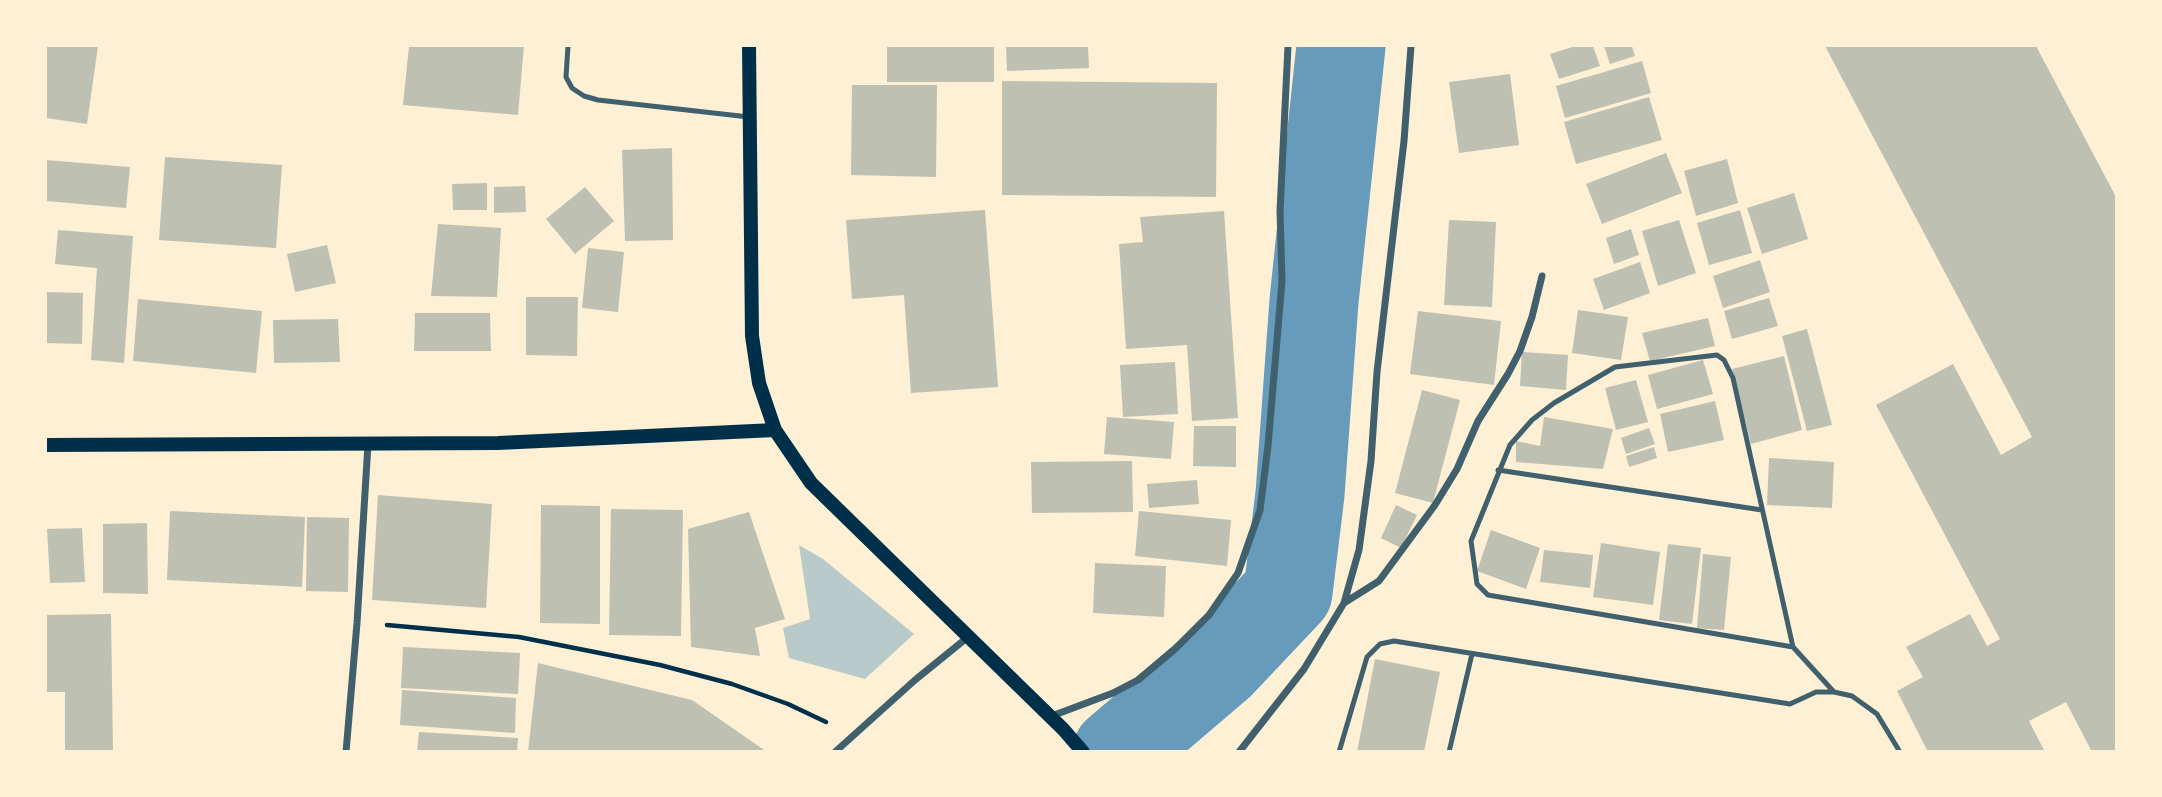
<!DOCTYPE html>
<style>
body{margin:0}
#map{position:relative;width:2162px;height:797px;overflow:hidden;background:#fdf0d5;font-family:"Asap Condensed",sans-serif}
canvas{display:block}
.frame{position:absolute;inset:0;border:47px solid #fdf0d5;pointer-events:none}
</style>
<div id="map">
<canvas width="2162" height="797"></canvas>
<div class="frame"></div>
</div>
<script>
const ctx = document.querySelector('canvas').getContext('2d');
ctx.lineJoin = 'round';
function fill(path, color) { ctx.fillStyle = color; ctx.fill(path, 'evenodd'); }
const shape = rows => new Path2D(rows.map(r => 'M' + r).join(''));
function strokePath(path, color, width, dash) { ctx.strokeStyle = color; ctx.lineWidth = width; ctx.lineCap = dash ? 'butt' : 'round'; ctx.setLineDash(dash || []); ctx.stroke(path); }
const green = shape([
 [799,545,823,559,914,634,865,679,789,658,783,628,810,619]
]);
const river = shape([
 [1117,752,1220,664,1288,592,1300,494,1314,301,1341,46]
]);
const building = shape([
 [46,46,98,46,87,124,46,118],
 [409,46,524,46,518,115,403,105],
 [887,46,994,46,994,82,887,82],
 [1006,46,1088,46,1089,68,1007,71],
 [1576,46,1593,46,1600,66,1559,79,1550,54],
 [1604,46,1632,46,1635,56,1610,64],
 [1825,46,2036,46,2116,197,2116,752,2092,752,2066,702,2029,721,2045,752,1928,752,1897,691,1923,677,1906,647,1970,614,1987,646,2000,639,1876,405,1953,364,2001,455,2032,437],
 [1642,61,1651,93,1565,118,1556,86],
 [1510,74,1519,145,1459,153,1449,82],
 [1002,81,1217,83,1216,197,1002,195],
 [852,85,937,85,936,177,851,175],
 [1649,97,1662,140,1576,164,1564,122],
 [672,148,673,240,625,241,622,150],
 [1666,153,1682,193,1602,224,1586,184],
 [165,157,282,165,276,248,159,240],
 [1727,159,1738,203,1696,216,1684,171],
 [46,160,130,167,126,208,46,201],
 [487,183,487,210,453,210,452,184],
 [525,186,526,212,494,213,494,187],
 [585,187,614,221,575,254,546,219],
 [1794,193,1808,239,1762,254,1747,208],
 [985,210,998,387,911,393,904,295,852,299,846,220],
 [1740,210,1752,253,1709,265,1697,223],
 [1224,211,1238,418,1192,421,1187,345,1126,349,1119,244,1143,242,1140,217],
 [1449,220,1496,222,1492,307,1444,305],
 [1679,220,1696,273,1658,286,1642,231],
 [438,224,501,228,497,297,431,296],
 [1631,229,1639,255,1614,264,1606,238],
 [58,230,133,236,124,363,91,360,97,268,55,264],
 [327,245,336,283,295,292,287,254],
 [588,248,624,252,618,312,582,308],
 [1760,260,1770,292,1723,308,1713,276],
 [1640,262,1650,293,1604,310,1593,279],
 [46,292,83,293,82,344,46,343],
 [526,297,578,297,577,356,526,355],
 [1769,298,1778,326,1732,339,1724,311],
 [138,299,262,311,256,373,133,361],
 [1578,310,1628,317,1621,360,1572,353],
 [1418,311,1501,321,1494,385,1410,374],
 [415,313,490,313,491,351,414,351],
 [1708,318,1715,346,1650,361,1642,333],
 [338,319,340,362,274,363,273,320],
 [1807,329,1832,425,1807,431,1782,336],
 [1522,352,1568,355,1566,390,1520,386],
 [1784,356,1802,430,1751,444,1732,369],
 [1703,360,1713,394,1657,409,1648,375],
 [1175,362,1178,414,1123,417,1120,365],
 [1636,380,1648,422,1616,430,1605,388],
 [1422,390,1460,400,1433,503,1395,493],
 [1715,401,1724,440,1668,452,1660,414],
 [1107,417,1174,422,1171,459,1104,454],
 [1544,417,1613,429,1603,469,1516,462,1516,441,1540,446],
 [1194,426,1236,426,1236,467,1193,466],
 [1649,428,1655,444,1626,454,1621,438],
 [1654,447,1657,458,1629,467,1626,456],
 [1769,458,1834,462,1832,508,1767,505],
 [1132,461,1133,512,1032,513,1031,462],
 [1197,480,1199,504,1149,508,1147,484],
 [378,495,492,504,486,608,372,600],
 [541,505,600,506,600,624,540,623],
 [1396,505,1417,515,1401,548,1381,538],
 [611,509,683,510,681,636,609,635],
 [170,511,305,517,302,587,167,580],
 [1139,511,1231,520,1227,566,1135,556],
 [749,512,785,619,755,628,760,656,691,647,688,529],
 [307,517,349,518,348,592,306,591],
 [147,523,148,594,103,593,103,524],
 [82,528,85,582,50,583,47,529],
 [1491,530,1540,548,1526,589,1477,571],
 [1601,543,1660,552,1653,605,1593,597],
 [1668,544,1701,548,1692,624,1659,620],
 [1544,550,1593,555,1590,588,1540,582],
 [1703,554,1731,557,1724,630,1697,628],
 [1095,563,1166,566,1164,617,1093,613],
 [111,614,113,752,65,752,65,692,46,692,46,615],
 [403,647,520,653,518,694,401,688],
 [1375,659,1440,672,1424,752,1357,752],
 [538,663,692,700,767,752,528,752],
 [402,690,516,698,515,733,400,725],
 [419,732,518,738,517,752,417,752]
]);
const path = shape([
 [387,625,519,637,660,665,732,684,788,704,826,722]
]);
const service = shape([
 [568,46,566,77,572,88,584,96,598,100,749,117],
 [1498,470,1762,510],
 [1793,647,1488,595,1477,584,1471,541,1510,445,1532,420,1554,403,1615,367,1717,355,1724,360,1733,378,1793,647,1834,692],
 [1339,752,1367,657,1380,644,1394,641,1790,704,1816,692,1834,692,1852,696,1877,714,1900,752],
 [1449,752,1472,654]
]);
const minor = shape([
 [1344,603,1379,581,1435,505,1457,469,1478,421,1508,374,1520,351,1532,317,1542,276],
 [1049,717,1113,693,1138,680,1175,649,1209,615,1238,573,1260,510,1268,446,1282,281,1280,211,1288,46],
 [346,752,357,623,368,444],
 [835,752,915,680,968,637],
 [1239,752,1304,669,1344,603,1359,550,1371,461,1377,372,1404,141,1411,46]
]);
const secondary = shape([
 [749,46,752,336,759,383,775,430,811,483,1063,729,1083,752],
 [46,445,498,443,775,430]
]);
fill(green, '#b9caca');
strokePath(river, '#669bbc', 89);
fill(building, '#bec0b2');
strokePath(path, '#003049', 4.5);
strokePath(service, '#3f606c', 5);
strokePath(minor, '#3f606c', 7);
strokePath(secondary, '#003049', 14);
</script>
